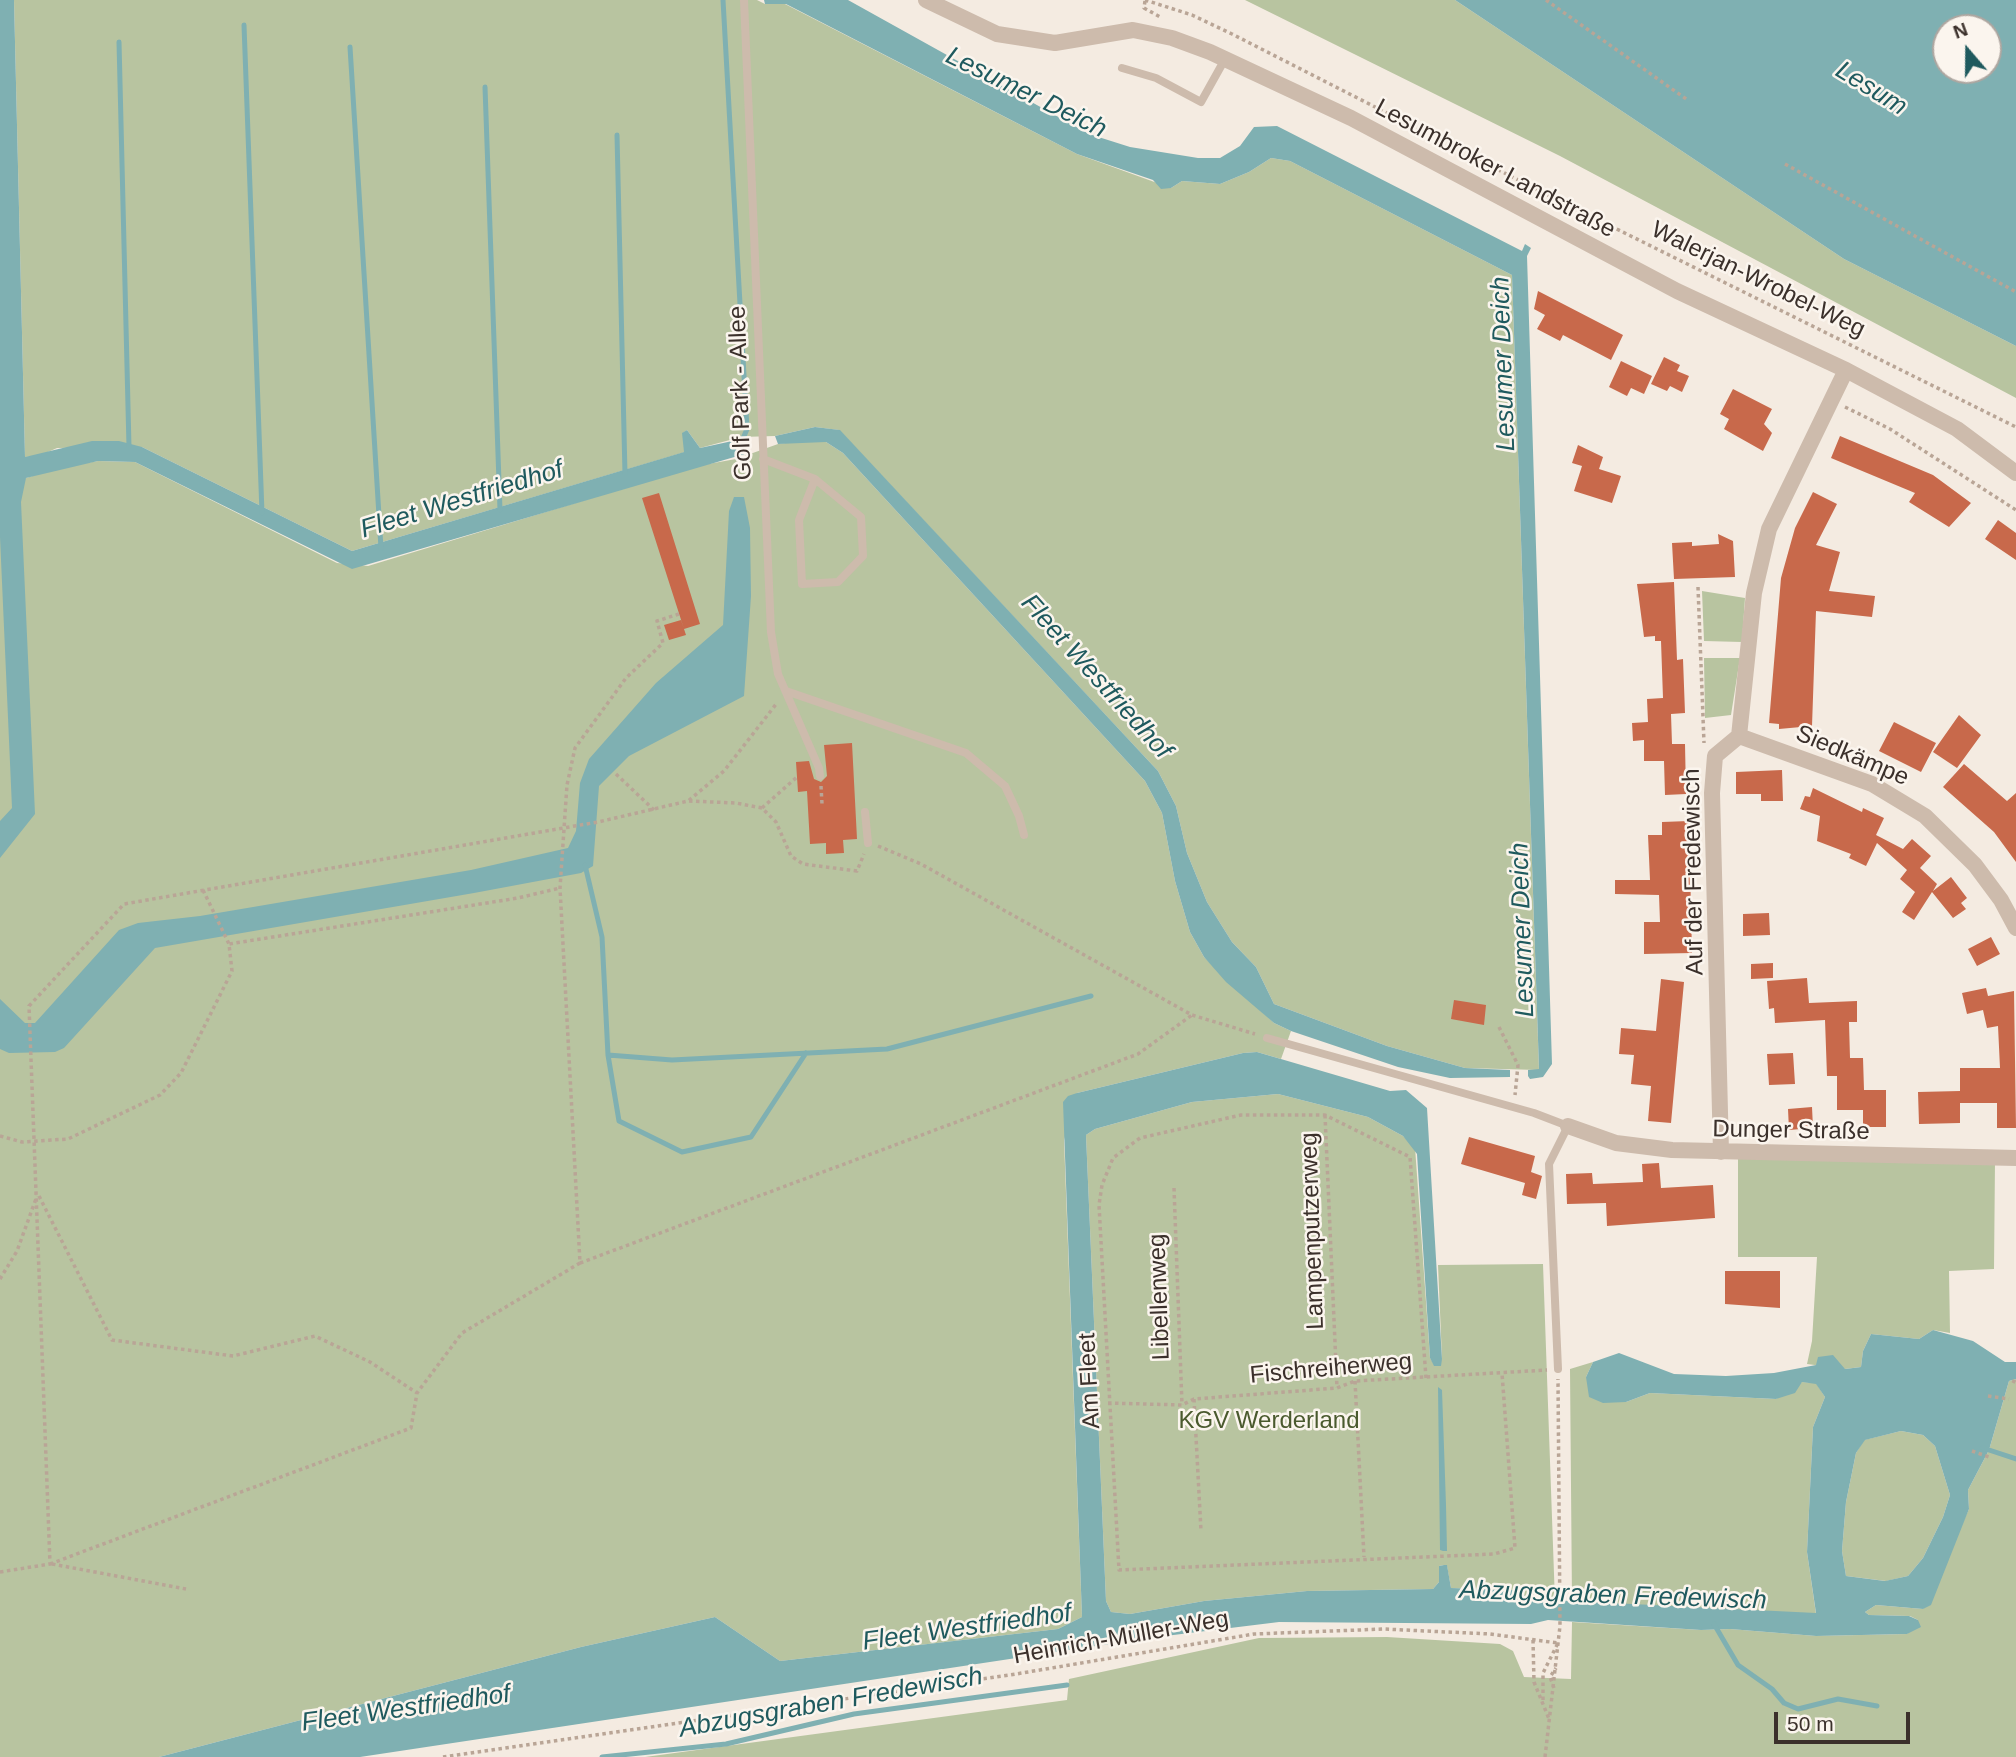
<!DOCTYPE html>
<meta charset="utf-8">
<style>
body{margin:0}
#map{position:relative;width:2016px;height:1757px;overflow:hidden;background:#f4ebe1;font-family:Helvetica,sans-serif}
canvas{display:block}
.north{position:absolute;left:1932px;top:14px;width:70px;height:70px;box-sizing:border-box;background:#fbf5ee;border:2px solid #aea6a0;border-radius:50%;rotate:340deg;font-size:19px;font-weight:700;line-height:28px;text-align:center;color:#3b302b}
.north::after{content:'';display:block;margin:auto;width:24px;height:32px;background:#1f5a5e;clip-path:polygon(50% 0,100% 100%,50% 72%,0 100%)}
.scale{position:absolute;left:1774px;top:1712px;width:136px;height:32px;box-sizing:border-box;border:4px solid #3b302b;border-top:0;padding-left:9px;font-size:21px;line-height:24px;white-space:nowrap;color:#3b302b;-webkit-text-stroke:5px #fbf5ee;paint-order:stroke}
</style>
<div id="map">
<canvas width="2016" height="1757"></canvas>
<div class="north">N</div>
<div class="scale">50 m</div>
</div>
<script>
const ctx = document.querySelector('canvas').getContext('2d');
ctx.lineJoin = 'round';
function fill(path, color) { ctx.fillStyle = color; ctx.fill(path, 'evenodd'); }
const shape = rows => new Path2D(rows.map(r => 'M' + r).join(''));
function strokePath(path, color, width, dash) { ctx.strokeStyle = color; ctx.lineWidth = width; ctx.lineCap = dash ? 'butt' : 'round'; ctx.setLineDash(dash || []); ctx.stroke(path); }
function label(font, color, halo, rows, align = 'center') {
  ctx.font = font + ' Helvetica,sans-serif'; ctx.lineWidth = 5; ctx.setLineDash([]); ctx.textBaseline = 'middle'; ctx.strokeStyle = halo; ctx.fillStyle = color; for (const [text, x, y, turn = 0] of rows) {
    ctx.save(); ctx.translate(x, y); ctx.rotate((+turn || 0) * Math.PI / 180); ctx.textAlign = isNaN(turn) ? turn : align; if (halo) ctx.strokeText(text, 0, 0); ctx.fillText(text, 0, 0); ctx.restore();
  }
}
const green = shape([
 [14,0,757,0,765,4,785,4,1077,154,1171,188,1182,181,1220,184,1249,172,1271,158,1290,161,1512,275,1539,1070,1465,1068,1387,1046,1274,1004,1256,967,1232,942,1207,902,1187,853,1176,806,1158,771,839,430,815,427,775,436,741,437,700,448,687,430,683,433,685,452,352,551,142,447,57,448,39,456,25,457],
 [1245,0,1455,0,1844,259,2016,346,2016,398,1560,156],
 [801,441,826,442,843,453,1145,781,1162,813,1175,881,1190,932,1204,957,1274,1023,1291,1031,1281,1059,1257,1052,1243,1053,1077,1093,1064,1140,1082,1617,1058,1629,780,1661,715,1617,581,1647,159,1757,0,1757,0,492,26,478,58,468,98,461,135,462,337,563,368,566,697,466,736,459,778,444],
 [1702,591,1745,598,1742,642,1704,641],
 [1704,658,1740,658,1731,715,1705,718],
 [1278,1094,1368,1117,1403,1136,1415,1147,1430,1358,1435,1366,1442,1359,1438,1265,1543,1264,1555,1602,1530,1599,1515,1590,1451,1588,1447,1566,1444,1565,1439,1566,1439,1582,1433,1589,1307,1591,1204,1601,1130,1614,1111,1612,1106,1601,1086,1135,1095,1129,1192,1102],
 [1738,1158,1995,1161,1994,1269,1949,1271,1950,1333,1933,1330,1919,1339,1871,1334,1863,1351,1861,1367,1845,1369,1807,1364,1812,1341,1817,1257,1738,1257],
 [1593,1362,1586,1377,1626,1402,1650,1393,1776,1399,1802,1382,1816,1383,1825,1397,1813,1427,1807,1552,1816,1614,1572,1602,1570,1369],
 [2016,1379,2016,1757,645,1757,1067,1700,1069,1679,1259,1638,1387,1637,1500,1644,1513,1651,1524,1677,1571,1679,1572,1622,1701,1630,1730,1629,1816,1636,1907,1634,1918,1620,1910,1616,1869,1615,1865,1612,1876,1605,1923,1609,1969,1509,1968,1490,1989,1450,2009,1381],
 [1901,1431,1923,1435,1935,1446,1950,1495,1943,1517,1923,1558,1908,1576,1886,1581,1846,1576,1842,1551,1846,1502,1856,1453,1864,1440]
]);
const water = shape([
 [0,0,14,0,25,457,92,441,119,441,142,447,352,551,684,452,682,433,687,430,700,448,751,437,748,453,352,569,135,462,98,461,26,478,21,502,35,814,0,858,0,821,12,808,0,537],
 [764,0,848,0,1089,134,1130,147,1198,158,1220,158,1240,146,1254,127,1277,126,1522,251,1525,244,1531,248,1527,256,1552,1064,1543,1077,1530,1079,1528,1076,1528,1070,1539,1069,1512,275,1290,161,1271,158,1249,172,1220,184,1182,181,1171,188,1161,189,1153,180,1077,154,786,4,765,4],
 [1455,0,2016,0,2016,346,1844,259],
 [1946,28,1988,28,1988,70,1946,70],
 [815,427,840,430,1158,771,1176,806,1187,853,1207,902,1232,942,1256,967,1274,1004,1387,1046,1465,1068,1510,1070,1510,1077,1450,1078,1398,1067,1291,1031,1274,1023,1226,982,1204,957,1190,932,1175,881,1162,813,1145,781,843,453,826,442,778,444,775,436],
 [734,497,744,497,750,528,751,596,744,696,629,756,599,786,593,866,581,873,474,893,155,948,64,1048,55,1052,9,1053,0,1049,0,999,25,1023,35,1023,119,930,138,923,200,916,471,870,568,848,576,831,580,783,589,759,656,683,723,625,729,511],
 [1257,1052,1390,1091,1406,1090,1427,1108,1442,1359,1441,1366,1434,1366,1430,1358,1417,1154,1403,1136,1368,1117,1278,1094,1192,1102,1095,1129,1086,1135,1106,1601,1111,1612,1130,1614,1204,1601,1307,1591,1433,1589,1439,1582,1439,1566,1444,1565,1447,1565,1451,1588,1515,1590,1530,1599,1816,1613,1807,1552,1813,1427,1825,1397,1816,1384,1802,1382,1795,1393,1776,1399,1650,1393,1626,1402,1603,1403,1589,1397,1586,1377,1593,1362,1619,1353,1674,1374,1726,1376,1774,1373,1816,1365,1818,1357,1833,1355,1845,1369,1861,1367,1863,1351,1871,1334,1919,1339,1933,1330,1973,1341,2005,1362,2016,1362,2016,1379,2009,1381,1989,1450,1968,1490,1969,1509,1931,1605,1923,1609,1876,1605,1865,1612,1869,1615,1909,1616,1918,1620,1921,1627,1907,1634,1816,1636,1730,1629,1701,1630,1548,1620,1531,1624,1279,1622,1149,1638,360,1757,159,1757,581,1647,715,1617,780,1661,1058,1629,1082,1617,1063,1102,1068,1096,1077,1093,1243,1053],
 [1901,1431,1923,1435,1935,1446,1950,1495,1943,1517,1923,1558,1908,1576,1885,1581,1846,1576,1842,1551,1846,1502,1856,1453,1865,1440],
 [1438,1387,1442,1390,1446,1505,1447,1551,1443,1551,1440,1550]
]);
const stream = shape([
 [723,0,747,429,742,441],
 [244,25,262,513],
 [119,42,129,447],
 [350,47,381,548],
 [485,87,500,510],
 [617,135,625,474],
 [585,865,602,937,608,1055,672,1060,887,1049,1091,996],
 [608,1055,619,1121,682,1152,751,1137,806,1053],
 [1983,1448,2016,1459],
 [1714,1624,1738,1665,1772,1689,1784,1703,1798,1709,1838,1699,1877,1706],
 [602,1757,726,1744,854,1714,1067,1685]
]);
const building = shape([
 [1538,291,1623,335,1611,360,1563,335,1560,341,1537,329,1545,315,1534,309],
 [1664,357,1680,365,1677,371,1689,376,1682,392,1670,386,1667,391,1651,384],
 [1621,361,1652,376,1644,394,1631,388,1627,396,1609,387],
 [1733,389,1772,409,1764,424,1772,433,1763,451,1724,429,1729,419,1720,414],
 [1840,436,1933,475,1971,503,1949,527,1909,502,1915,493,1831,458],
 [1578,445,1603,457,1599,469,1621,476,1612,503,1574,491,1582,466,1572,463],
 [1813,492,1837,504,1816,545,1840,552,1829,591,1875,596,1872,617,1816,611,1812,726,1779,729,1779,724,1769,723,1781,578,1795,528],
 [659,493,700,624,684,629,642,498],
 [1998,520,2016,533,2016,560,1985,539],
 [1718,534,1733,541,1735,577,1674,579,1672,543,1692,542,1692,546,1719,544],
 [1674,582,1677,660,1683,659,1685,713,1671,714,1672,744,1685,744,1686,794,1665,795,1664,761,1644,761,1644,740,1633,741,1632,723,1648,722,1647,699,1663,698,1661,641,1655,641,1655,636,1644,637,1637,584],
 [681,620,686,635,669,640,664,625],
 [1959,715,1981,735,1957,768,1933,752],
 [1894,722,1936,743,1921,772,1879,751],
 [852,743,857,839,843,840,844,853,826,854,826,843,810,844,807,791,798,792,796,762,809,761,814,779,821,782,827,776,824,745],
 [1964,764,2007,801,2016,793,2016,862,1994,832,1943,787],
 [1782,770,1783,801,1761,801,1761,794,1736,794,1736,772],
 [1813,788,1862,812,1863,808,1884,818,1876,835,1903,849,1912,839,1931,856,1920,868,1937,884,1933,891,1951,877,1967,898,1961,903,1966,909,1953,918,1932,892,1914,920,1902,912,1915,892,1900,879,1907,870,1877,843,1866,866,1849,858,1851,854,1817,841,1820,816,1800,809,1805,796,1810,797],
 [1689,821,1692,953,1644,954,1644,922,1660,922,1659,895,1615,894,1615,880,1650,880,1648,835,1662,835,1662,822],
 [1769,913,1770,935,1743,936,1743,914],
 [1991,937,2000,954,1977,966,1968,949],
 [1773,963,1773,978,1751,979,1751,964],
 [1807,978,1809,1003,1857,1001,1857,1022,1849,1022,1850,1058,1863,1058,1864,1090,1886,1090,1886,1127,1863,1127,1863,1110,1837,1110,1837,1076,1827,1076,1825,1020,1775,1023,1774,1008,1769,1009,1767,981],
 [1661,979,1684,982,1671,1123,1648,1121,1651,1086,1631,1084,1634,1055,1619,1054,1621,1028,1656,1031],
 [1986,988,1988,996,2014,991,2016,1128,1997,1128,1997,1103,1960,1103,1960,1123,1919,1124,1918,1092,1960,1091,1960,1068,2000,1068,1998,1026,1987,1028,1983,1010,1967,1014,1962,993],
 [1454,1000,1486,1005,1484,1025,1451,1019],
 [1793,1053,1795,1084,1769,1085,1767,1054],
 [1812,1107,1813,1128,1789,1130,1788,1109],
 [1469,1137,1535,1156,1531,1172,1542,1176,1536,1199,1522,1195,1525,1183,1461,1164],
 [1659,1163,1661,1188,1713,1185,1715,1218,1607,1226,1606,1203,1567,1204,1566,1174,1592,1173,1593,1184,1643,1182,1642,1164],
 [1725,1271,1780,1271,1780,1308,1725,1304]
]);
const path = shape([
 [1145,0,1192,15,1232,34,1534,188,2016,427],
 [1546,0,1689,101],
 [1145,1,1144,8,1162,18],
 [1785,164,2016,292],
 [1845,407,1890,429,2016,510],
 [1698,587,1704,743],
 [616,774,654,810],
 [821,786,822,804],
 [689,801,736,803,762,808,776,822,791,856,803,864,857,871,864,854],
 [762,808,797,777],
 [878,846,921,864,1192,1015,1255,1034],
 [203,890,229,944],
 [1499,1027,1518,1065,1515,1095],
 [1325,1115,1337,1388],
 [0,1136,22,1142,68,1139,160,1095,181,1073,232,971,229,944,518,898,560,888],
 [1174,1188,1182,1405],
 [39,1196,112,1340,233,1356,315,1336,370,1362,417,1393],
 [580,1263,1138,1054,1192,1015],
 [0,1279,17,1251,37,1196],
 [1426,1378,1410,1157,1325,1115,1241,1115,1140,1138,1113,1158,1102,1185,1099,1205,1119,1570,1494,1554,1515,1548,1502,1373],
 [1355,1381,1364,1557],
 [2013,1383,2016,1377],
 [1988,1396,2009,1399],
 [1194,1399,1201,1531],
 [1108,1403,1182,1405,1194,1399,1337,1388,1355,1381,1547,1370],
 [1972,1451,1989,1457],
 [50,1564,411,1428,417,1393,462,1333,580,1263,560,888,567,785,575,748,583,737,626,678,663,643,657,621,679,614],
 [52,1564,186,1589],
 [0,1572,50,1564,29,1006,124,904,598,822,688,801,724,771,777,703],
 [1533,1640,1534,1682,1549,1719],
 [1554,1688,1550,1677,1556,1668],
 [1543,1700,1543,1673,1557,1645],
 [443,1757,1010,1675,1254,1634,1384,1629,1490,1634,1558,1643],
 [1545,1757,1560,1626,1558,1379]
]);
const service = shape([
 [744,0,771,632,778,674,819,768,820,776],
 [1122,68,1156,78,1201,102,1225,59],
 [763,459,815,479,861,517,863,556,838,582,802,584,799,520,815,479],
 [786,691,966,753,1005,786,1019,816,1024,835],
 [865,812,868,843],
 [1267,1038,1534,1113,1568,1126,1549,1164,1558,1369]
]);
const minor = shape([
 [926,0,997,34,1055,43,1133,30,1172,38,1210,52,1351,118,1677,291,1846,370,1957,429,2016,473],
 [1739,736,1872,784,1925,816,1975,865,2001,900,2016,928],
 [1568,1126,1616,1143,1672,1150,2016,1158],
 [1721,1152,1712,793,1715,756,1739,736,1754,593,1769,529,1846,370]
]);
const streetNames = [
 ["Lesumbroker Landstraße",1495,169,28],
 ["Walerjan-Wrobel-Weg",1758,280,26],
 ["Golf Park - Allee",741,393,-92],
 ["Siedkämpe",1852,756,23],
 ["Auf der Fredewisch",1694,872,-91],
 ["Dunger Straße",1791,1131,1],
 ["Lampenputzerweg",1313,1231,-92],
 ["Libellenweg",1160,1297,-92],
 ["Fischreiherweg",1331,1369,-5],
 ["Am Fleet",1090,1381,-93],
 ["Heinrich-Müller-Weg",1121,1638,-10]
];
const parkNames = [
 ["KGV Werderland",1269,1421]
];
const waterNames = [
 ["Lesum",1871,89,32],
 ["Lesumer Deich",1026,93,26],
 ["Lesumer Deich",1504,364,-92],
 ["Fleet Westfriedhof",462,500,-17],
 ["Fleet Westfriedhof",1096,677,48],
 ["Lesumer Deich",1523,930,-92],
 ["Abzugsgraben Fredewisch",1613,1596,2],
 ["Fleet Westfriedhof",967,1628,-8],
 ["Abzugsgraben Fredewisch",831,1703,-10],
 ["Fleet Westfriedhof",406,1709,-8]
];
fill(green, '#b8c4a0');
fill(water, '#7fb0b2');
strokePath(stream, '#7fb0b2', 5);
fill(building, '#c8694b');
strokePath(path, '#b9a596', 3.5, [3.5, 3.5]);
strokePath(service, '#cdbbac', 8);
strokePath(minor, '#cdbbac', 16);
label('24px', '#3b302b', '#fbf5ee', streetNames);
label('24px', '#4a5a2e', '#fbf5ee', parkNames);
label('italic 26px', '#1f5a5e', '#fbf5ee', waterNames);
</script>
